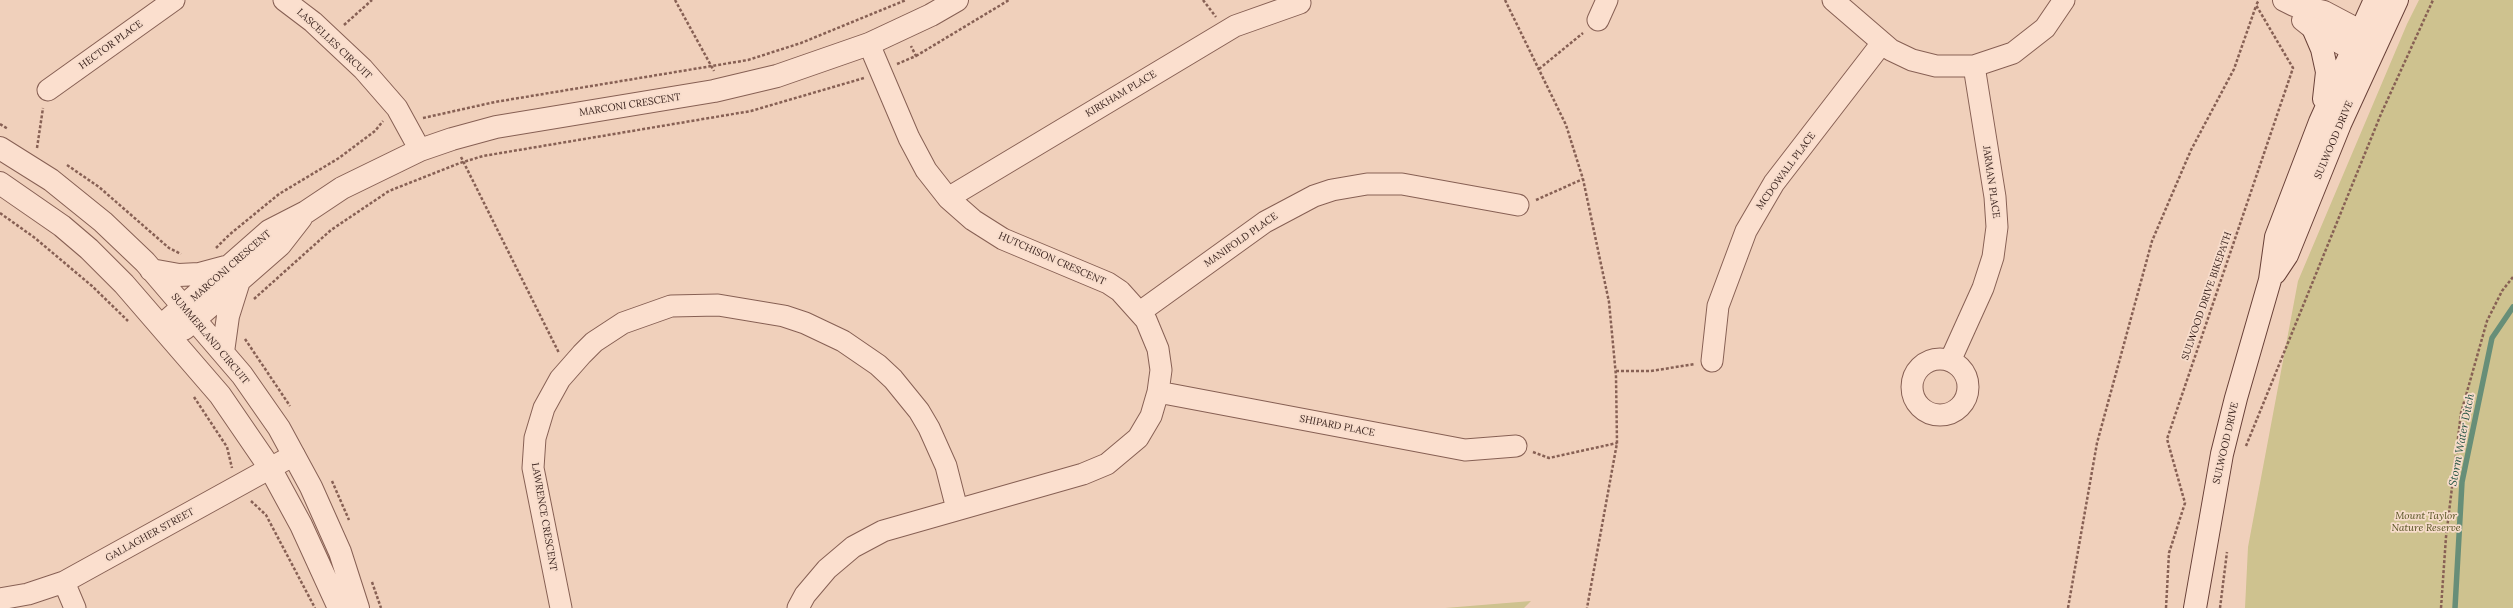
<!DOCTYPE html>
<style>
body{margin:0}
canvas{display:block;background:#f0d0bb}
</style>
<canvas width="2513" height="608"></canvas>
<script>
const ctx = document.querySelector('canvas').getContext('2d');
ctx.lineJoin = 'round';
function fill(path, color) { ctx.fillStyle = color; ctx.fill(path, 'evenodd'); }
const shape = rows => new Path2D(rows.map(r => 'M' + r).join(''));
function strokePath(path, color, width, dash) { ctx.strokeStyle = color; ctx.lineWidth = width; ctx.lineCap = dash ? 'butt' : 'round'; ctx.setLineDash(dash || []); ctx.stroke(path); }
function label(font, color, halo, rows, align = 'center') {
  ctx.font = font + ' Lora,serif'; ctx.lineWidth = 3.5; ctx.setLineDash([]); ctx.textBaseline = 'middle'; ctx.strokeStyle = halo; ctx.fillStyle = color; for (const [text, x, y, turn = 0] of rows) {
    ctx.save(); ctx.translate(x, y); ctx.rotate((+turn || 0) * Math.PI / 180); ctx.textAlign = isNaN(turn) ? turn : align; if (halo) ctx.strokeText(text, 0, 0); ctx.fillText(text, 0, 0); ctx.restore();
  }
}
const green = shape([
 [2419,0,2513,0,2513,608,2245,608,2248,547,2298,281,2407,24],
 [1531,601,1524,608,1445,608]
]);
const stream = shape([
 [2455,608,2462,482,2492,338,2513,307]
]);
const path = shape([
 [675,0,714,71],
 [1203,0,1216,17],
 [1505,0,1566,125,1583,179,1609,302,1616,376,1617,443,1587,608],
 [344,25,372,0],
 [916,56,1009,0],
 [897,64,916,56,911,46],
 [1539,69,1583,33],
 [423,118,495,102,748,60,801,43,906,0],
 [0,124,8,129],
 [37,148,43,108],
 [461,157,559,353],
 [67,165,99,187,169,248,181,254],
 [1536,200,1583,179],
 [0,213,35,238,92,286,128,321],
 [216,248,229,235,279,194,339,158,375,131,383,121],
 [254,299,331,230,389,191,460,163,483,156,751,111,864,78],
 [245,339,290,406],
 [1616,371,1651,371,1695,364],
 [194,397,227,447,232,468],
 [2246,446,2381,114,2433,0],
 [1533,452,1549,458,1617,443],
 [332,481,349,520],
 [251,501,266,515,315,608],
 [372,582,381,608],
 [2068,608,2097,443,2152,241,2191,150,2234,69,2256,6],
 [2166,608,2169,553,2185,503,2167,439,2293,68,2256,5,2259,0],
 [2220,608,2227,552],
 [2441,608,2446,537,2461,413,2487,321,2502,291,2513,277]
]);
const minor = shape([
 [284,0,313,22,363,69,397,108,420,150],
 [1833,0,1891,50,1912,60,1936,66,1974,66,2013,53,2045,28,2064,0],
 [1598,20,1607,0],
 [48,90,174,0],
 [948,198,1235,26,1300,3],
 [1140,312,1265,222,1314,196,1332,190,1367,184,1402,184,1518,205],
 '1912 387a28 28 0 1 1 56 0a28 28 0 1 1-56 0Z',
 [1712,361,1718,306,1746,231,1774,183,1882,43],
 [1950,361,1983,288,1993,257,1997,227,1995,197,1974,66],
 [1158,392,1465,450,1516,446],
 [64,582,75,608],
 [0,599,28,594,64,582,294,455],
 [561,608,533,468,535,438,544,408,560,379,582,354,594,342,623,323,671,306,718,305,784,316,805,323,843,341,878,365,893,379,919,411,929,428,946,466,957,509],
 [798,608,805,595,827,569,853,547,883,531,1083,474,1107,464,1138,438,1151,416,1158,392,1161,370,1158,349,1146,320,1120,291,1108,283,1003,239,973,220,948,198,926,170,909,138,869,44]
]);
const tertiary = shape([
 [2284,0,2294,5,2324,12,2360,31,2372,48],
 [2303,20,2313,28,2352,49,2372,49],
 [0,148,51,180,103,222,145,262,242,375,279,428,311,487,340,552,358,608],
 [0,183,62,226,89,249,124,284,220,395,270,468,301,525,339,608],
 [151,270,179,275,199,274,225,267],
 [161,326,269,231,306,212,342,188,420,150,452,139,496,127,714,91,777,76,869,44,931,15,957,0],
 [184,329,280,245,301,218],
 [223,352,228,316,239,281]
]);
const secondary = shape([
 [2313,28,2322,49,2327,72,2324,99],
 [2275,273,2287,255,2340,124,2397,0],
 [2195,608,2222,454,2236,398,2270,280,2276,237,2320,122,2375,0]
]);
const streetNames = [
 ["LASCELLES CIRCUIT",334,44,43],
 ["HECTOR PLACE",111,45,-36],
 ["KIRKHAM PLACE",1121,94,-31],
 ["MARCONI CRESCENT",630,105,-9],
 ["SULWOOD DRIVE",2334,140,-67],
 ["MCDOWALL PLACE",1786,171,-54],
 ["JARMAN PLACE",1991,182,82],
 ["MANIFOLD PLACE",1241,240,-35],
 ["HUTCHISON CRESCENT",1052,259,24],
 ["MARCONI CRESCENT",231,266,-41],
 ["SULWOOD DRIVE BIKEPATH",2207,296,-71],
 ["SUMMERLAND CIRCUIT",210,339,50],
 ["SHIPARD PLACE",1337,426,11],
 ["SULWOOD DRIVE",2226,443,-77],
 ["LAWRENCE CRESCENT",544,517,80],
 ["GALLAGHER STREET",150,535,-29]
];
const parkNames = [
 ["Mount Taylor",2426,516],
 ["Nature Reserve",2426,528]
];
const waterNames = [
 ["Storm Water Ditch",2462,440,-79]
];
fill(green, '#cec28f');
strokePath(stream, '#678e78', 5.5);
strokePath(minor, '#876054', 23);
strokePath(tertiary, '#876054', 24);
strokePath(secondary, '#694138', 24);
strokePath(path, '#876054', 2.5, [3, 2]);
strokePath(minor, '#fbdfce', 21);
strokePath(tertiary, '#fbdfce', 22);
strokePath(secondary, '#fbdfce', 22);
label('10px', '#361f1a', '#f7dccb', streetNames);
label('italic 10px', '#53501f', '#f7dccb', parkNames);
label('italic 11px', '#285645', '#f7dccb', waterNames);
</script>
